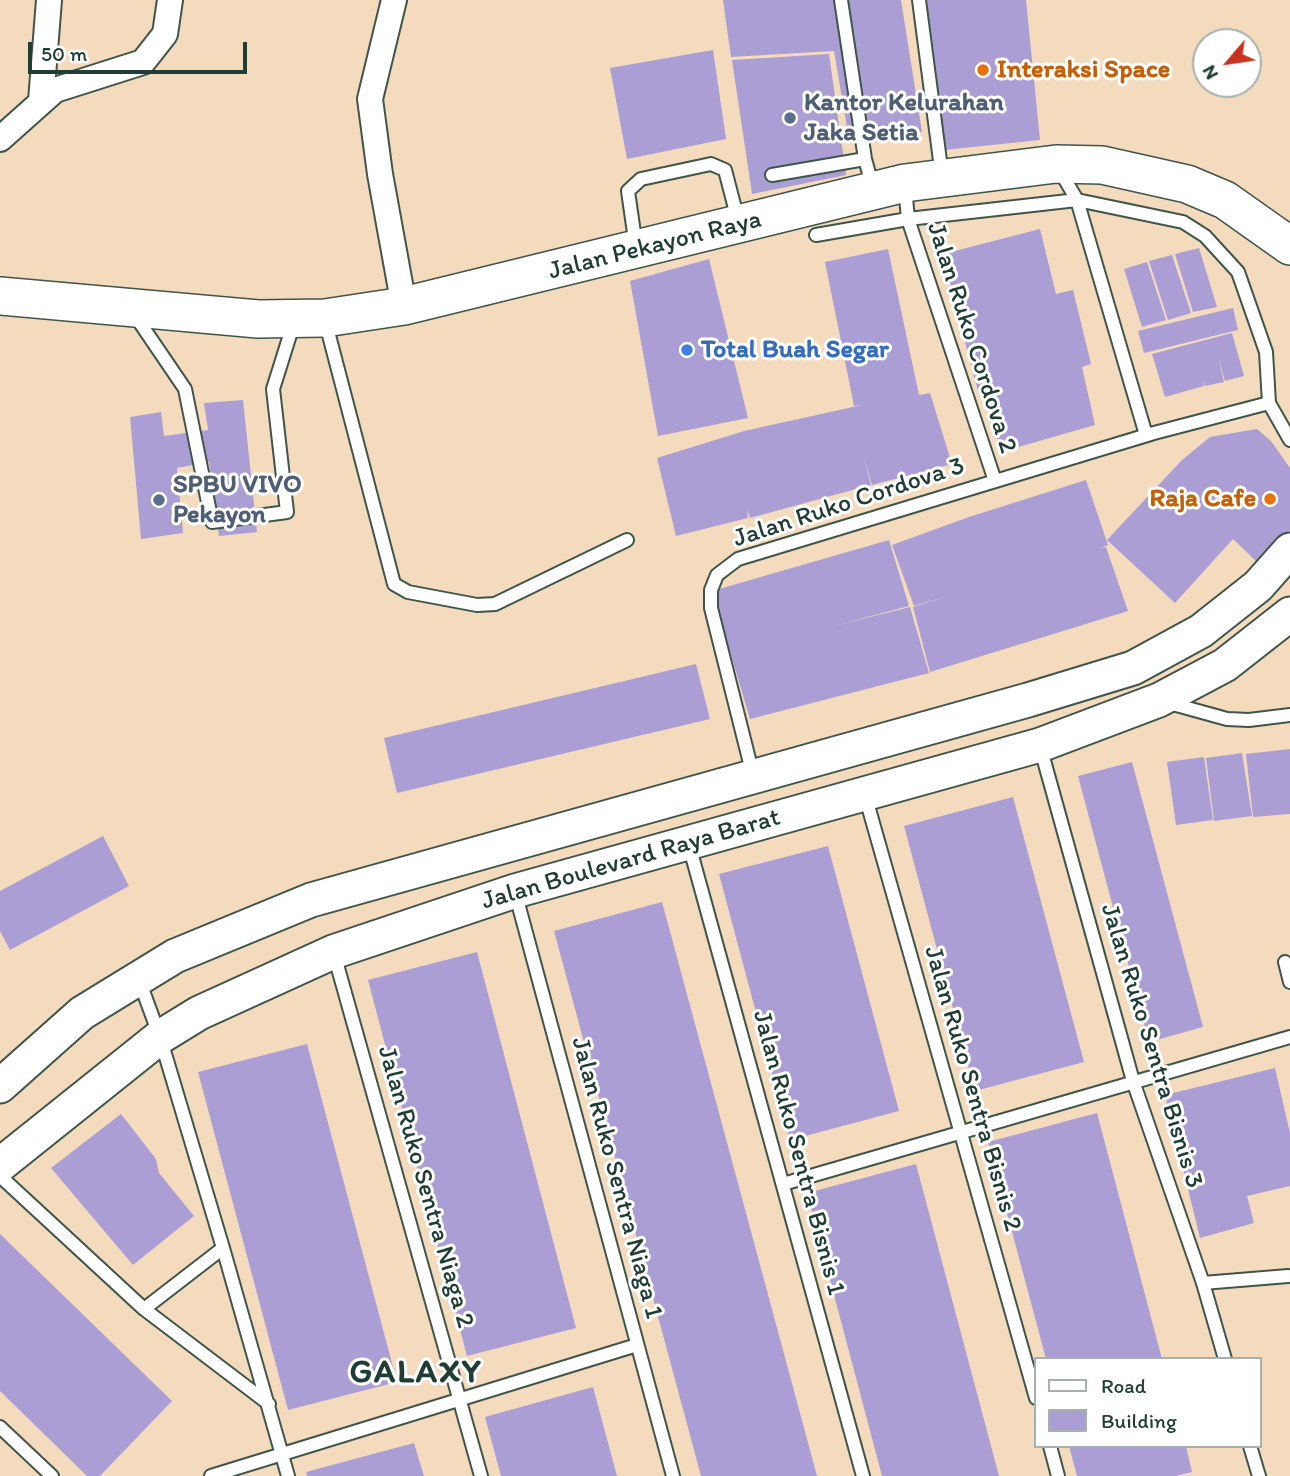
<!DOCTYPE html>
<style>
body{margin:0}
#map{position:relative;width:1290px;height:1476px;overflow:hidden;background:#f4dbbe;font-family:Itim,sans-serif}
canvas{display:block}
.legend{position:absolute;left:1034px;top:1357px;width:228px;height:91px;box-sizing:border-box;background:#fff;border:2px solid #a5b1ae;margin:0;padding:9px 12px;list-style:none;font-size:21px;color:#1f3d34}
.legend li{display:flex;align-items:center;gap:14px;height:35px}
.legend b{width:35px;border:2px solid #a5b1ae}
.north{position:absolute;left:1192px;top:28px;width:70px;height:70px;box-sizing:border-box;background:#fff;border:2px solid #a5b1ae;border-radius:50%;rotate:241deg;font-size:19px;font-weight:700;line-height:28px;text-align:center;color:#1f3d34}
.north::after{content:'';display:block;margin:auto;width:24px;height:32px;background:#c8321e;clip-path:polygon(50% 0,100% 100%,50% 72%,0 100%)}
.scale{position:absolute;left:28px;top:42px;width:219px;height:32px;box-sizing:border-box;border:4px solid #1f3d34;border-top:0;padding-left:9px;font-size:21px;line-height:24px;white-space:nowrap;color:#1f3d34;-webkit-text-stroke:5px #fff;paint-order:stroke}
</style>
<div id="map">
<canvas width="1290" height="1476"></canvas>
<ul class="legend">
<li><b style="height:9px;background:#fff"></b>Road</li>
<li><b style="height:19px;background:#ab9ed4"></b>Building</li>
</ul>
<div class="north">N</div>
<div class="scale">50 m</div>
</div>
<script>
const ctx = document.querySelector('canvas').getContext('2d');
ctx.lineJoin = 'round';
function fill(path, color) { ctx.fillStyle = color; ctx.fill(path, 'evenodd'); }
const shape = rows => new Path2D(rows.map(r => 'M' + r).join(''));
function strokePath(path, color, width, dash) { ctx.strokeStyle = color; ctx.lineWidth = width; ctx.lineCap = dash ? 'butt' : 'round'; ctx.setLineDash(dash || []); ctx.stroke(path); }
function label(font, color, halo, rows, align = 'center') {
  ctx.font = font + ' Itim,sans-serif'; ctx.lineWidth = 6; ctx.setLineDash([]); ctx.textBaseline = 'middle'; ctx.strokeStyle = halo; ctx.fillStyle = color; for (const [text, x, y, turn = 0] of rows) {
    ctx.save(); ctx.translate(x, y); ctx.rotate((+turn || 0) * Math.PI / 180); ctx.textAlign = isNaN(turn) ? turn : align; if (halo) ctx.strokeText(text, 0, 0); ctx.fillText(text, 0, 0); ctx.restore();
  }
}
const building = shape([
 [723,0,901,0,922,132,849,139,834,51,731,57],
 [922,0,1026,0,1040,140,944,150],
 [713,50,726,139,627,159,610,68],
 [829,54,846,175,752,194,732,60],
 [1040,229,1056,294,1073,290,1091,364,1082,367,1095,425,1001,452,984,393,979,394,972,370,943,254],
 [1199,248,1217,307,1193,312,1175,254],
 [888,249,919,395,930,393,952,464,872,485,863,454,871,485,750,518,747,510,748,518,676,536,657,458,744,431,862,405,854,406,825,262],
 [1172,255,1191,313,1168,320,1149,261],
 [709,259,748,418,658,436,630,281],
 [1147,262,1166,320,1142,327,1124,269],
 [1233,308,1238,330,1144,353,1138,331],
 [1232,333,1244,376,1225,381,1218,357,1224,382,1205,386,1203,379,1204,386,1165,397,1152,354],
 [243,400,257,532,219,536,209,462,177,468,183,533,141,539,130,417,161,412,164,436,208,430,204,403],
 [1257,429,1271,441,1290,468,1290,530,1258,563,1233,539,1175,603,1107,540,1182,460,1210,437],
 [1086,480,1108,545,1099,549,1106,547,1128,611,930,672,913,607,947,596,914,606,892,545,969,517],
 [889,540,909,606,834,626,910,607,929,673,750,719,712,591],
 [696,664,710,719,397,793,384,738],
 [1290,749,1290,814,1253,817,1246,754],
 [1242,753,1252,816,1214,821,1206,758],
 [1204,757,1213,820,1176,825,1167,762],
 [1132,762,1203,1027,1149,1042,1078,776],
 [1013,797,1084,1062,975,1091,904,826],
 [103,836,129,886,10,950,0,931,0,891],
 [828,846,899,1111,790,1140,719,874],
 [662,902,678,961,817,1476,701,1476,554,931],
 [477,952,576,1328,467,1356,368,980],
 [307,1044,397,1382,288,1410,198,1072],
 [1275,1068,1290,1133,1290,1186,1247,1196,1254,1223,1200,1238,1165,1095],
 [1097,1113,1162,1359,1046,1359,988,1142],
 [121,1114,156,1159,159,1173,194,1216,133,1265,51,1168],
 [916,1164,999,1476,882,1476,807,1193],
 [0,1234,172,1401,100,1476,87,1476,0,1391],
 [593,1387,617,1476,501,1476,485,1417],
 [414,1443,424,1476,307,1476,306,1472],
 [1069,1446,1186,1446,1192,1472,1176,1476,1077,1476]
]);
const lane = shape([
 [841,0,865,159,873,188],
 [919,0,942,176],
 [1060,171,1077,200,1146,435],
 [772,175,865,159],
 [905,187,908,219,995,481],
 [816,235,908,219,1077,200,1183,222,1205,236,1238,272,1266,352,1269,403],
 [636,247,628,191,641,179,711,164,725,170,738,220],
 [134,314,185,389,212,522,287,512,273,389,294,322],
 [325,320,394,584,408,592,477,605,495,604,627,540],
 [1169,703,1227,719,1249,720,1290,715],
 [1040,746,1133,1081,1203,1283,1225,1359],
 [753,775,711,608,711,590,717,575,738,559,1154,433,1269,403,1290,440],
 [865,795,1036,1398],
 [689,845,863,1476],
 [515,892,673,1476],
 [334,954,481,1476],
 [1285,962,1290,982],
 [139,980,160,1037,223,1248,288,1476],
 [0,1176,144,1309,269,1404],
 [783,1184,1290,1037],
 [1203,1283,1288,1276],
 [144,1309,223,1248],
 [0,1427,52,1476],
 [1050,1446,1058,1476],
 [1250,1446,1259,1476],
 [211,1476,637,1345]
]);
const street = shape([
 [394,0,370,99,380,174,404,306],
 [41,101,49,0],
 [0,139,55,90,143,62,165,34,170,0]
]);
const secondary = shape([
 [0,1086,82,1013,175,956,311,900,1028,700,1133,668,1201,631,1258,586,1290,550],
 [0,1165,160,1037,199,1013,333,952,515,891,1040,745,1159,700,1225,665,1290,614]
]);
const primary = shape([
 [0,296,258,319,325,318,404,306,905,183,1056,164,1102,165,1187,184,1225,200,1290,246]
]);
const markers = [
 [983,70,7,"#e8710a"],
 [790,118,7,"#5c6f8a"],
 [687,350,7,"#3f7fe0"],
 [1270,499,7,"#e8710a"],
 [159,500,7,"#5c6f8a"]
];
const foodNames = [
 ["Interaksi Space",997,70],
 ["Raja Cafe",1256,499,"right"]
];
const serviceNames = [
 ["Kantor Kelurahan",804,103],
 ["Jaka Setia",804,133],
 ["SPBU VIVO",173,485],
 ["Pekayon",173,515]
];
const streetNames = [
 ["Jalan Pekayon Raya",655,246,-14],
 ["Jalan Ruko Cordova 2",971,338,72],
 ["Jalan Ruko Cordova 3",849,503,-18],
 ["Jalan Boulevard Raya Barat",631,860,-16],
 ["Jalan Ruko Sentra Bisnis 3",1151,1046,73],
 ["Jalan Ruko Sentra Bisnis 2",972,1089,74],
 ["Jalan Ruko Sentra Bisnis 1",798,1153,75],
 ["Jalan Ruko Sentra Niaga 1",616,1178,75],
 ["Jalan Ruko Sentra Niaga 2",425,1187,74]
];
const shopNames = [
 ["Total Buah Segar",701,350]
];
const districtNames = [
 ["GALAXY",416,1374]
];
fill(building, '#ab9ed4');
strokePath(lane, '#3f5549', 16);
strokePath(street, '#3f5549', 28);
strokePath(secondary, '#3f5549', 37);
strokePath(primary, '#3f5549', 40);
strokePath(lane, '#fff', 12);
strokePath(street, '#fff', 24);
strokePath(secondary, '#fff', 33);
strokePath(primary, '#fff', 37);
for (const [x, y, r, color] of markers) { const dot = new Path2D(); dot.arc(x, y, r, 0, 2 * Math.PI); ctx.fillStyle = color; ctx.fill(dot); strokePath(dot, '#fff', 2.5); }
label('bold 26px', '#c56008', '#fff', foodNames, 'left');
label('bold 26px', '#4e5e75', '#fff', serviceNames, 'left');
label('26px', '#1f3d34', '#fff', streetNames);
label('bold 26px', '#366cbe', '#fff', shopNames, 'left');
ctx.letterSpacing = '2px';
label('bold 33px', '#1f3d34', '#fff', districtNames);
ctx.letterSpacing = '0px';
</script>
